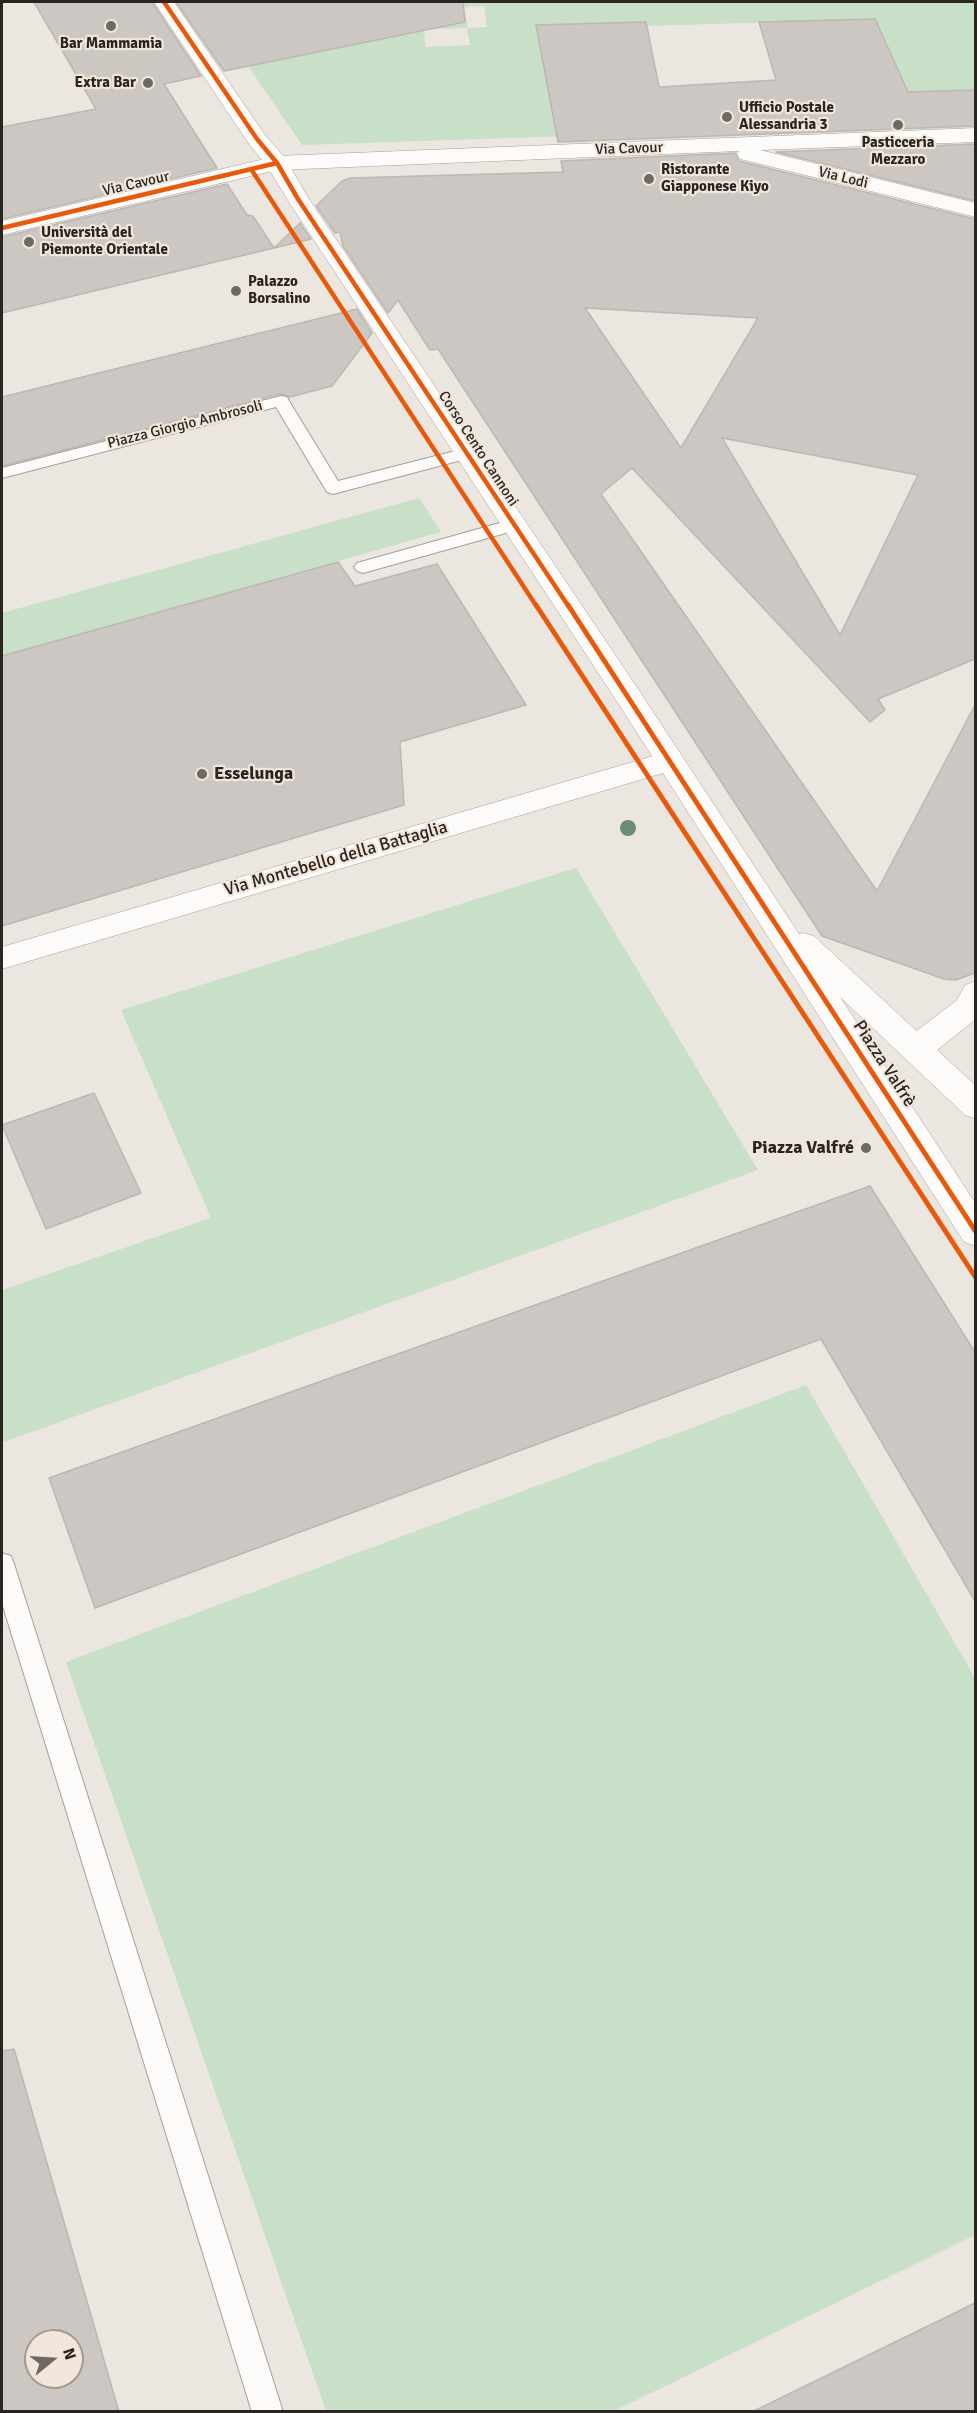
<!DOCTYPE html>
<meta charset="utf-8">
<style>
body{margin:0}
#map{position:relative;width:977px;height:2413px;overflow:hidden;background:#ece6e0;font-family:Signika,sans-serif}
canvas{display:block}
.frame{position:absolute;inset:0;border:3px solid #2a2521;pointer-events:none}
.north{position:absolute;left:24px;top:2329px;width:60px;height:60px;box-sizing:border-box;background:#f2e6da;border:2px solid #a29990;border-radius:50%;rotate:72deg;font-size:16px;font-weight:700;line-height:24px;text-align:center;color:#2a2521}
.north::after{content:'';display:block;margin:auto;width:21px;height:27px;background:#6e6964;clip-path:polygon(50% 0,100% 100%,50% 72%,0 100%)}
</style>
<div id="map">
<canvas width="977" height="2413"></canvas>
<div class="frame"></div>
<div class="north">N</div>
</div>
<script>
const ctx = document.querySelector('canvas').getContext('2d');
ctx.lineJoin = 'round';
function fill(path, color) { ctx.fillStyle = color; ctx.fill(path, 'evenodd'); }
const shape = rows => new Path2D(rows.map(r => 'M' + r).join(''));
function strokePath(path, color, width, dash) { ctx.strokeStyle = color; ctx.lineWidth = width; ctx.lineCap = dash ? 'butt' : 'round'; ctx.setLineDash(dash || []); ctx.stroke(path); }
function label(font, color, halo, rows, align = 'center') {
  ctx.font = font + ' Signika,sans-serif'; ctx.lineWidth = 4.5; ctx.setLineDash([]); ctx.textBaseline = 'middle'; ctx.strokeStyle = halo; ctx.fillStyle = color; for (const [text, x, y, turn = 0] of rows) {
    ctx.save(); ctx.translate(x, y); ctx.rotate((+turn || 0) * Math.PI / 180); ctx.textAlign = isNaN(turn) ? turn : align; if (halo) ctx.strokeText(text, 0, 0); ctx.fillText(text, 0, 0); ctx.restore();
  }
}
const green = shape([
 [428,2,975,2,975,90,908,92,875,19,647,26,646,22,550,25,544,69,550,98,572,136,302,145,248,66,424,30,426,47,470,45,467,28,435,29],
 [484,6,487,27,468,28,464,7],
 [419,498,441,532,2,656,2,613],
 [576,868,758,1170,4,1442,2,1436,2,1290,211,1218,121,1010],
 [806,1385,975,1678,975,2235,614,2411,326,2411,66,1662]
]);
const building = shape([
 [34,2,152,2,201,76,164,84,217,168,2,219,2,127,96,109,34,2],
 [176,2,463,2,465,22,224,71,176,2],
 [875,19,908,92,975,90,975,126,558,142,536,25,646,22,659,87,776,80,759,22,875,19],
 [975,144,975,201,776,152,975,144],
 [735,153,739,161,975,219,975,659,878,699,885,710,870,722,632,468,601,494,877,891,975,705,975,973,956,980,944,979,822,936,438,349,430,350,398,300,388,313,343,246,340,232,335,233,316,206,342,181,350,178,563,172,561,161,735,153],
 [585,308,758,318,681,448,585,308],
 [722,438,918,475,840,635,722,438],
 [227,184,247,215,253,216,274,248,2,313,2,237,227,184],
 [300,223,311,239,274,248,300,223],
 [357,309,372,333,332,386,290,397,280,394,2,466,2,397,357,309],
 [338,562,355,586,437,564,526,705,400,742,404,805,2,926,2,656,338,562],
 [94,1093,141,1193,46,1229,2,1125,94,1093],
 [870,1186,975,1352,975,1601,821,1339,95,1608,49,1478,870,1186],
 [14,2049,119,2412,2,2412,2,2051,14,2049],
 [36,2341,72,2341,72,2377,36,2377,36,2341],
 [975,2303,975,2412,752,2412,975,2303]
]);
const service = shape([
 [281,396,287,397,289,401,338,481,467,448,473,449,476,453,473,457,333,494,327,492,276,407,2,478,2,468,281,396],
 [514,519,520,521,523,525,520,529,363,573,357,571,354,567,357,563,514,519],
 [2,1553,11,1556,14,1564,283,2412,252,2412,2,1603,2,1553]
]);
const pedestrian = shape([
 [277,156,285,158,288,163,285,168,2,235,2,221,277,156]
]);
const minor = shape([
 [976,128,976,142,760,150,976,203,976,217,740,159,737,154,739,151,277,170,269,168,266,163,269,158,277,156,976,128],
 [670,751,680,754,684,761,680,768,2,969,2,947,670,751],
 [976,981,976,1019,927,1058,916,1061,905,1058,900,1049,905,1040,957,1000,965,985,976,981]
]);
const tertiary = shape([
 [154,2,174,2,265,135,285,158,309,199,638,689,799,934,803,933,814,936,976,1086,976,1119,965,1115,840,997,976,1204,976,1246,964,1242,618,703,287,199,267,166,249,144,154,2]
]);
const cyclewayFar1 = shape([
 [164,2,257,139,277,163,298,199,569,607],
 [251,169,537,607],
 [2,228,277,163]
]);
const cycleway = shape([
 [536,605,976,1278],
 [568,605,976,1232]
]);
const trees = [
 [628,828]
];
const markers = [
 [111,26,6,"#6e6964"],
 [148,83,6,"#6e6964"],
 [727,117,6,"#6e6964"],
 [898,125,6,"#6e6964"],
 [649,179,6,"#6e6964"],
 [29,242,6,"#6e6964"],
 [236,291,6,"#6e6964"],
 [202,774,6,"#6e6964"],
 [866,1148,6,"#6e6964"]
];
const farPoinames = [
 ["Bar Mammamia",111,44,"center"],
 ["Extra Bar",136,83,"right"],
 ["Ufficio Postale",739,108],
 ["Alessandria 3",739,125],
 ["Pasticceria",898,143,"center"],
 ["Mezzaro",898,160,"center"],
 ["Ristorante",661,170],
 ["Giapponese Kiyo",661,187],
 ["Università del",41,233],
 ["Piemonte Orientale",41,250],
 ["Palazzo",248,282],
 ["Borsalino",248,299]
];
const farStreetnames = [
 ["Via Cavour",629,149,-2],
 ["Via Lodi",843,178,14],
 ["Via Cavour",136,184,-13],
 ["Piazza Giorgio Ambrosoli",185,425,-14],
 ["Corso Cento Cannoni",478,449,57]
];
const poiNames = [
 ["Esselunga",214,774],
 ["Piazza Valfré",854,1148,"right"]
];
const streetNames = [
 ["Via Montebello della Battaglia",336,859,-16],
 ["Piazza Valfrè",884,1064,57]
];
fill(green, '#c8dfc8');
fill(building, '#ccc7c2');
strokePath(building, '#bcb7b2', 1.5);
strokePath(service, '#a39f9a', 2);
strokePath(pedestrian, '#a39f9a', 1);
strokePath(minor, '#a39f9a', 1);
strokePath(tertiary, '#a39f9a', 1);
fill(service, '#fcfbfa');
fill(pedestrian, '#fcfbfa');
fill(minor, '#fcfbfa');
fill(tertiary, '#fcfbfa');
strokePath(cyclewayFar1, '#e8590c', 4.5);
strokePath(cycleway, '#e8590c', 5);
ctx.fillStyle = '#6c8b75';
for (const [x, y] of trees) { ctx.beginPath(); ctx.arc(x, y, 8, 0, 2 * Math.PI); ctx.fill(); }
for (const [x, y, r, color] of markers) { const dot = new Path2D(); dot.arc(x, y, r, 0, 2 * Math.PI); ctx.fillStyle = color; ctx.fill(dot); strokePath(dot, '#f2e6da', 2); }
label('bold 15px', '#2a2521', '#f2e6da', farPoinames, 'left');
label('15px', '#2a2521', '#f2e6da', farStreetnames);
label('bold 18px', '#2a2521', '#f2e6da', poiNames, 'left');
label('18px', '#2a2521', '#f2e6da', streetNames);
</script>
